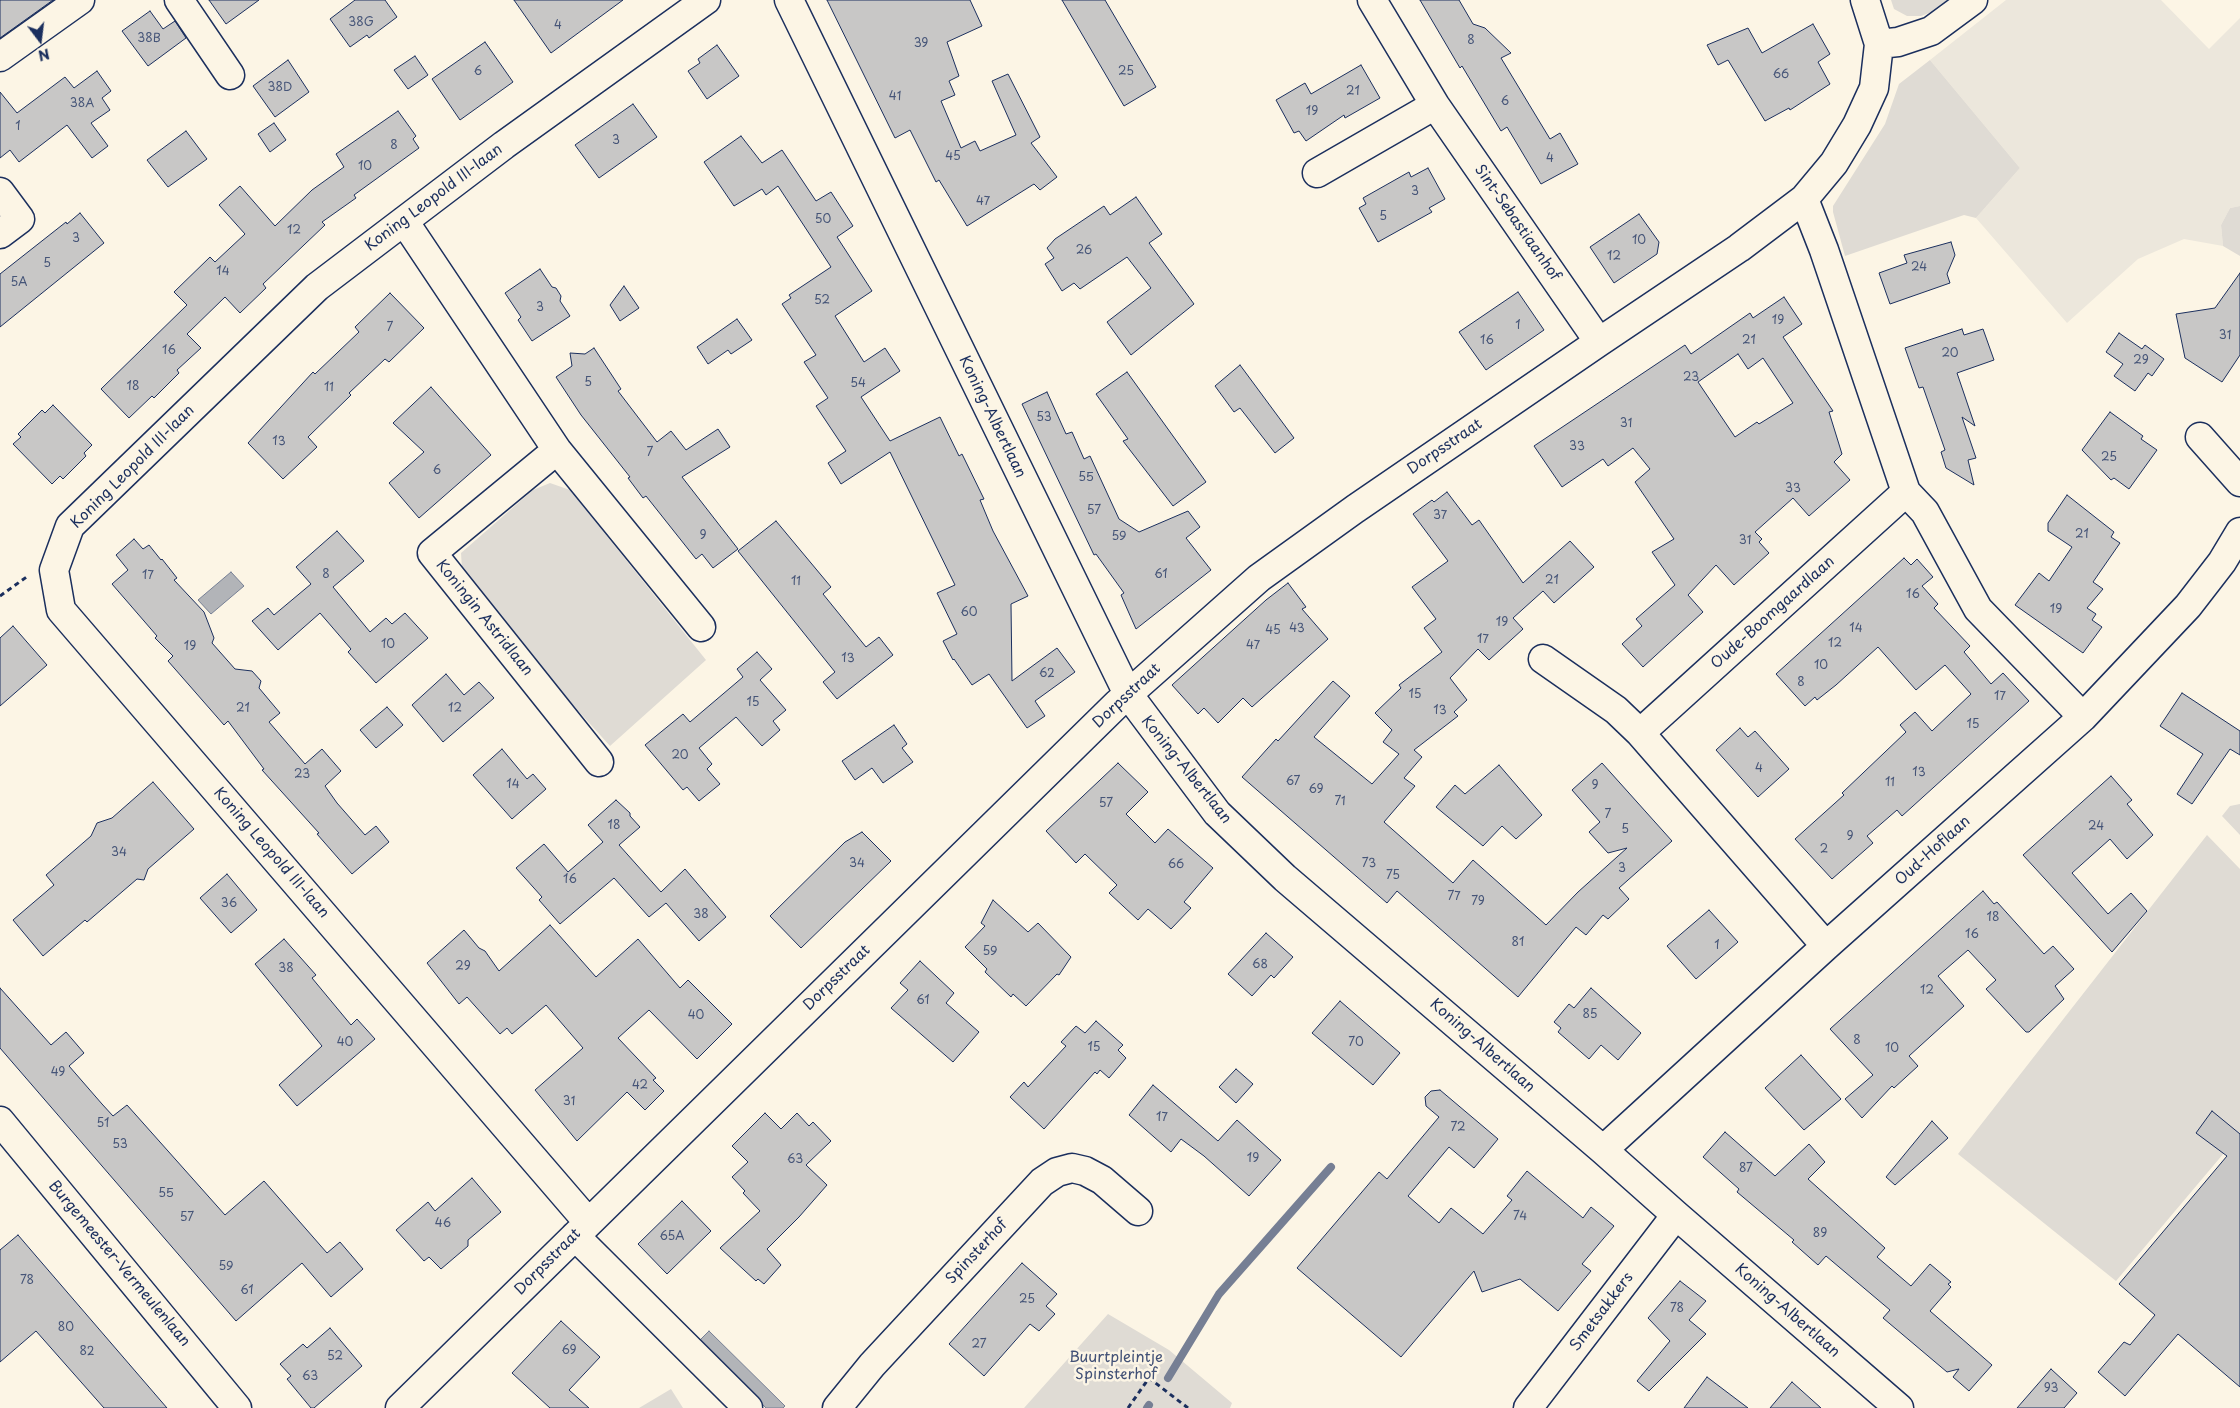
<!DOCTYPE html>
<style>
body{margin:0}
#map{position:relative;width:2240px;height:1408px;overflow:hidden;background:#fcf5e5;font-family:"Playpen Sans",sans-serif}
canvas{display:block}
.north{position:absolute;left:15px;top:15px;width:50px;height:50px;-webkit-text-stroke:4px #fcf5e5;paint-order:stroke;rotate:165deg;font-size:14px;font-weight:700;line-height:20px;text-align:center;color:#1b2f5e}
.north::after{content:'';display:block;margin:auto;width:18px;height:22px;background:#1b2f5e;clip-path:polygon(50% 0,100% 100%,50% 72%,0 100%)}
</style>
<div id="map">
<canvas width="2240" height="1408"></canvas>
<div class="north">N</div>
</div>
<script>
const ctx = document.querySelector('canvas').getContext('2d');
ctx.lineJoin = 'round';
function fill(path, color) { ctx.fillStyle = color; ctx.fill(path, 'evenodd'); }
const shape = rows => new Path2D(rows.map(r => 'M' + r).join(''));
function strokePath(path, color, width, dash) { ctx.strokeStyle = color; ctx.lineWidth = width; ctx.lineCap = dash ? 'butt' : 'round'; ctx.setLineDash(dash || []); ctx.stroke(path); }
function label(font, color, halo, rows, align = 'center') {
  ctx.font = font + ' "Playpen Sans",sans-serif'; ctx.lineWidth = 5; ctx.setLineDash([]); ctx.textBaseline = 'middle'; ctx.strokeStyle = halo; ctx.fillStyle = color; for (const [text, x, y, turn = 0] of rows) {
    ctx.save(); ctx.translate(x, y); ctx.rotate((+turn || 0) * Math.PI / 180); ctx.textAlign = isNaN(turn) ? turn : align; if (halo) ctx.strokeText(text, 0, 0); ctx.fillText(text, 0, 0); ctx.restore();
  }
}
const built = shape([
 [2006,0,2161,0,2209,49,2240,18,2240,206,2230,208,2221,225,2223,246,2184,239,2138,259,2067,323,1976,218,2020,168,1930,60]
]);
const green = shape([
 [1891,0,1947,0,1934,11,1921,16,1907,16,1894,9],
 [1930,60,2020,168,1976,218,1964,215,1845,256,1833,212,1833,206,1885,124,1899,84],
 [2240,206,2240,256,2223,246,2221,225,2230,208],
 [550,483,570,490,706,660,610,746,463,583,461,553,533,490],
 [2240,804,2240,835,2222,816,2230,806],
 [2207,835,2240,869,2240,1134,2116,1281,1958,1154],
 [1108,1314,1169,1350,1232,1403,1230,1408,1024,1408],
 [671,1389,683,1408,639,1408]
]);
const water = shape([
 [231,572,244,586,211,614,198,600,231,572],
 [709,1331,785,1406,783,1408,766,1408,700,1340,709,1331]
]);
const stream = shape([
 [1168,1378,1219,1294,1331,1167],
 [1147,1408,1149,1405]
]);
const building = shape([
 [0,0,53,0,0,38,0,0],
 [209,0,259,0,226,24,209,0],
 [355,0,385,0,397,17,369,38,367,35,350,47,330,19,355,0],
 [514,0,623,0,551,53,514,0],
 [827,0,970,0,982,26,947,42,959,76,949,81,955,95,941,101,961,148,975,141,980,151,1016,135,992,81,1008,74,1040,137,1031,143,1057,177,1040,190,1034,184,967,226,939,180,936,182,910,130,895,138,827,0],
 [1062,0,1105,0,1156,87,1124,106,1062,0],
 [1420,0,1459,0,1473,24,1485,28,1511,53,1501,58,1550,139,1560,133,1578,164,1541,184,1507,127,1501,131,1462,66,1460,68,1420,0],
 [150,11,163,29,175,21,186,38,148,66,122,31,150,11],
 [1813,24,1830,54,1818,62,1830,84,1790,110,1789,108,1765,121,1728,60,1718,65,1707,45,1748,28,1762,53,1813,24],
 [485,42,513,82,460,120,432,79,485,42],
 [717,45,739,76,707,99,688,71,700,63,698,59,717,45],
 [415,56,428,75,408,89,394,70,415,56],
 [288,60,309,92,275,117,253,86,288,60],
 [1361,65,1380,98,1345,118,1344,115,1306,141,1299,131,1294,133,1276,100,1305,83,1311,94,1361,65],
 [97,71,111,91,102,98,110,110,91,123,108,146,92,158,67,125,19,162,10,150,0,158,0,92,17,113,65,77,74,88,97,71],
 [633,104,657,137,599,178,575,145,633,104],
 [398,111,416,136,413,139,419,148,354,195,356,198,322,222,325,225,263,284,266,288,240,313,225,297,187,334,201,348,177,370,179,373,154,398,152,396,129,418,101,389,187,305,174,292,210,257,215,262,245,234,219,205,240,186,275,226,312,190,344,167,336,154,398,111],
 [274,123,286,140,270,152,258,134,274,123],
 [186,131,207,159,168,187,147,160,186,131],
 [741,136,762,163,782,150,816,201,831,192,853,226,837,237,872,291,835,316,864,362,885,348,900,371,861,397,890,441,940,417,959,456,962,454,984,499,980,500,993,531,1028,596,1011,604,1012,681,1057,648,1075,672,1035,701,1045,716,1027,728,989,674,972,685,954,659,953,660,943,641,957,634,937,593,955,585,890,452,841,484,828,463,846,451,816,406,828,398,804,362,816,355,782,304,791,298,789,295,831,267,778,186,766,195,762,189,734,206,704,162,741,136],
 [1428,168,1445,199,1429,208,1432,212,1378,242,1359,208,1366,204,1363,198,1409,172,1411,177,1428,168],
 [1136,197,1162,234,1149,243,1194,304,1131,355,1107,322,1151,288,1127,257,1080,289,1074,283,1062,291,1045,264,1054,258,1047,248,1055,239,1104,206,1110,215,1136,197],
 [80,213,104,243,0,327,0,274,66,222,67,224,80,213],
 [1639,214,1659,242,1657,254,1614,283,1590,247,1639,214],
 [1951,242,1955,255,1947,274,1950,283,1890,304,1879,273,1907,263,1904,255,1951,242],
 [540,269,552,287,556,288,561,296,560,301,570,316,532,341,518,320,521,317,505,293,540,269],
 [2240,273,2240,355,2222,382,2185,358,2176,314,2215,308,2240,273],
 [624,286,639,308,620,321,610,305,624,286],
 [1518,292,1544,330,1486,370,1459,332,1518,292],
 [390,293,424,328,389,362,385,359,349,393,351,395,308,437,317,447,283,479,248,443,313,372,315,374,359,332,355,327,390,293],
 [1784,297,1802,324,1783,337,1833,411,1829,412,1842,454,1834,462,1850,480,1809,516,1793,498,1755,532,1762,539,1759,542,1769,553,1734,585,1716,565,1688,595,1703,612,1643,667,1622,644,1642,626,1636,619,1675,585,1652,552,1674,539,1635,482,1650,469,1633,448,1608,466,1603,459,1562,487,1534,446,1685,345,1691,354,1750,313,1753,318,1784,297],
 [1738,354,1748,369,1763,358,1793,403,1759,424,1757,422,1735,437,1698,382,1738,354],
 [737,319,752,340,731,354,728,350,708,364,697,347,737,319],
 [1962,329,1964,335,1983,329,1994,360,1957,373,1975,426,1962,417,1976,458,1968,460,1974,485,1946,468,1941,452,1945,450,1923,387,1919,388,1905,348,1962,329],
 [2119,333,2142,349,2145,345,2164,359,2152,376,2148,373,2135,391,2114,376,2123,364,2106,352,2119,333],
 [594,348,621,389,618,391,657,442,671,431,686,450,718,429,730,447,682,477,738,549,713,568,702,554,696,559,646,496,643,498,628,478,630,477,581,415,556,377,572,366,570,353,585,354,594,348],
 [1240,365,1294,438,1275,453,1240,408,1234,412,1215,386,1240,365],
 [1127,372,1206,482,1173,506,1123,441,1128,439,1096,394,1127,372],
 [431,387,491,455,419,518,389,483,424,452,393,423,431,387],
 [1047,392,1066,434,1072,432,1084,459,1090,456,1119,519,1139,532,1188,511,1200,527,1186,538,1211,570,1136,629,1121,595,1124,593,1096,554,1094,555,1022,404,1047,392],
 [53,405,92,445,84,453,86,456,63,479,60,476,52,484,13,444,21,437,18,434,42,410,45,413,53,405],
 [2110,412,2143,436,2141,439,2157,450,2129,489,2114,478,2111,480,2082,450,2110,412],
 [1447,492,1472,525,1479,520,1523,583,1570,541,1594,567,1554,603,1543,591,1513,618,1523,629,1489,660,1478,649,1450,678,1467,700,1454,712,1458,716,1414,750,1422,757,1404,778,1415,786,1384,822,1453,883,1473,860,1546,925,1578,892,1627,848,1608,853,1589,832,1600,822,1572,790,1602,763,1672,841,1619,888,1629,899,1608,919,1603,915,1586,935,1576,927,1518,997,1397,891,1387,903,1242,777,1276,739,1278,741,1333,681,1350,696,1314,737,1372,784,1399,754,1383,742,1392,730,1375,713,1401,688,1399,685,1442,652,1424,628,1436,619,1412,587,1448,561,1413,514,1432,500,1434,502,1447,492],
 [2067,495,2114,532,2111,537,2120,543,2093,582,2103,589,2087,608,2096,614,2092,620,2102,627,2083,653,2015,605,2039,573,2049,581,2072,547,2048,531,2048,523,2067,495],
 [776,521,831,587,823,594,866,647,879,637,893,655,837,699,823,682,835,672,738,551,776,521],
 [337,531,364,561,333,587,370,632,386,618,392,624,405,613,428,638,376,683,348,652,351,649,320,613,278,650,252,621,268,608,274,615,311,584,296,567,337,531],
 [134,539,143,549,149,545,161,560,162,559,177,578,174,580,204,612,214,638,212,643,235,669,252,671,261,681,259,688,280,713,269,722,305,764,322,749,341,771,325,786,337,803,365,835,376,826,389,842,352,874,317,834,319,833,262,770,264,769,228,721,224,725,168,661,173,656,155,638,157,636,112,584,128,570,116,555,134,539],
 [1904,558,1911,565,1917,559,1933,577,1922,586,1938,604,1934,608,1970,646,1964,652,1991,684,2003,673,2029,701,1902,816,1897,810,1867,836,1873,843,1832,879,1795,839,1844,795,1842,793,1906,732,1900,725,1915,712,1932,731,1971,694,1945,665,1916,690,1878,647,1836,685,1817,700,1815,697,1805,706,1776,674,1904,558],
 [1288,583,1306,607,1302,609,1328,639,1252,707,1243,698,1218,723,1204,708,1198,714,1172,685,1266,600,1288,583],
 [13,626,47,665,0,706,0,638,13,626],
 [757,652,772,669,760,680,786,710,773,721,780,730,762,746,736,717,699,748,712,764,707,769,720,784,699,801,687,787,683,790,645,745,683,714,690,722,743,677,737,669,757,652],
 [446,674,464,695,479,682,494,698,443,742,412,705,446,674],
 [2182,693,2240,731,2240,755,2230,749,2192,804,2177,794,2203,754,2160,726,2182,693],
 [387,707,403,725,376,748,360,730,387,707],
 [894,725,907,744,902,748,913,762,883,783,872,768,855,780,842,761,894,725],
 [1740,728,1748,737,1755,731,1789,769,1758,797,1716,750,1740,728],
 [502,749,527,779,533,774,546,789,512,819,473,775,502,749],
 [1118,763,1148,792,1126,814,1155,843,1168,829,1213,868,1184,902,1191,908,1171,929,1148,909,1138,920,1109,893,1117,885,1085,854,1076,863,1046,831,1118,763],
 [1499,765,1542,815,1516,839,1502,826,1483,846,1436,807,1455,785,1465,794,1499,765],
 [2111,776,2132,800,2127,804,2153,835,2127,859,2110,839,2072,873,2108,914,2131,893,2147,911,2112,952,2023,855,2111,776],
 [153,782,194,829,148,869,144,880,137,879,87,922,85,920,43,956,13,920,54,885,46,875,91,836,97,823,112,818,153,782],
 [616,800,630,813,630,816,640,827,619,845,661,892,685,869,726,917,699,941,666,903,649,917,614,878,560,924,539,900,542,897,516,868,544,844,568,872,603,842,588,825,616,800],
 [862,832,891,861,801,948,770,916,845,842,862,832],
 [227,874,257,910,231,933,200,898,227,874],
 [1983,891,1994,904,1997,902,2044,954,2053,946,2074,969,2055,986,2064,999,2029,1032,2026,1032,1986,989,1996,980,1968,950,1938,976,1964,1006,1909,1056,1918,1066,1894,1088,1892,1086,1862,1118,1845,1099,1873,1075,1830,1029,1983,891],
 [993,900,1028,932,1038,923,1071,957,1059,975,1057,974,1026,1006,1013,994,1011,997,985,972,987,969,965,947,985,926,981,923,993,900],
 [1709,910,1738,942,1696,979,1667,946,1709,910],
 [550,925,596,977,638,939,680,988,688,980,732,1024,697,1059,649,1010,618,1038,656,1078,653,1080,664,1091,645,1110,627,1092,577,1141,535,1090,583,1048,546,1005,512,1034,507,1028,500,1034,467,997,459,1004,427,963,464,930,479,948,485,951,499,971,550,925],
 [1266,933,1293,957,1274,978,1271,975,1252,996,1228,974,1266,933],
 [284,939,316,975,312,978,351,1025,357,1019,375,1039,297,1106,279,1085,322,1046,255,964,284,939],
 [920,961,954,993,946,1003,979,1032,953,1062,891,1008,908,990,900,983,920,961],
 [0,988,51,1045,66,1032,84,1053,69,1066,102,1104,113,1116,127,1105,225,1215,264,1181,327,1253,340,1242,363,1269,331,1297,302,1263,236,1321,0,1048,0,988],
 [1591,988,1641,1033,1618,1060,1601,1045,1589,1059,1558,1032,1561,1028,1554,1022,1569,1004,1574,1008,1591,988],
 [1340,1001,1400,1053,1373,1085,1312,1033,1340,1001],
 [1096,1021,1123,1045,1118,1050,1126,1058,1109,1078,1100,1070,1097,1074,1095,1072,1044,1129,1010,1097,1024,1082,1028,1087,1066,1046,1061,1042,1076,1026,1085,1033,1096,1021],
 [1801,1055,1841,1099,1804,1130,1765,1088,1801,1055],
 [1236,1069,1253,1084,1236,1103,1219,1087,1236,1069],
 [1153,1085,1218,1141,1237,1120,1281,1160,1249,1196,1204,1156,1181,1139,1171,1152,1129,1115,1153,1085],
 [1440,1090,1498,1139,1474,1168,1449,1147,1408,1196,1439,1223,1451,1208,1483,1234,1512,1200,1507,1196,1527,1171,1583,1218,1591,1207,1614,1226,1582,1264,1591,1271,1558,1311,1520,1279,1482,1292,1474,1271,1401,1357,1297,1268,1379,1172,1387,1179,1439,1117,1426,1106,1425,1097,1431,1091,1440,1090],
 [2212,1111,2240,1134,2240,1387,2178,1334,2125,1396,2098,1372,2124,1342,2130,1345,2155,1315,2119,1284,2227,1156,2196,1133,2212,1111],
 [765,1113,781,1129,797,1113,809,1126,813,1122,831,1141,806,1165,827,1185,799,1217,767,1249,781,1265,764,1284,758,1279,756,1281,720,1248,760,1211,743,1193,745,1191,732,1177,748,1162,732,1146,765,1113],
 [1932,1121,1948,1138,1895,1185,1886,1177,1932,1121],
 [1725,1132,1775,1176,1809,1144,1825,1162,1808,1179,1885,1248,1877,1257,1911,1286,1930,1264,1951,1282,1948,1284,1951,1287,1930,1311,1992,1365,1969,1391,1953,1377,1959,1369,1947,1372,1883,1318,1890,1310,1826,1256,1818,1265,1792,1242,1794,1240,1737,1192,1739,1189,1703,1157,1725,1132],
 [472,1178,501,1212,468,1240,468,1246,441,1269,429,1257,424,1261,396,1230,428,1202,435,1211,472,1178],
 [682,1201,711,1231,667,1274,638,1244,682,1201],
 [18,1235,36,1256,167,1408,104,1408,36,1331,0,1362,0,1250,18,1235],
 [1022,1263,1057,1294,1046,1306,1055,1314,1039,1331,1030,1324,984,1376,949,1344,1022,1263],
 [1680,1281,1706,1301,1689,1320,1706,1334,1649,1391,1637,1381,1670,1341,1648,1318,1680,1281],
 [561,1321,600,1357,569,1390,589,1408,550,1408,512,1373,561,1321],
 [330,1328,362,1366,314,1408,311,1408,287,1379,291,1376,280,1364,303,1344,307,1348,330,1328],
 [2051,1369,2077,1393,2064,1408,2017,1408,2051,1369],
 [1707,1377,1748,1408,1684,1408,1707,1377],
 [1792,1382,1821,1408,1770,1408,1792,1382]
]);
const path = shape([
 [0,596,28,576],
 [1128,1408,1149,1378,1188,1408]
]);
const minor = shape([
 [179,0,230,75],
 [789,0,1128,694,1217,813,1285,878,1603,1150,1676,1215,1899,1408],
 [1372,0,1435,105,1599,342],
 [1879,44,1898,42,1931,31,1973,0],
 [0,57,80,0],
 [1317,173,1435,105],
 [0,192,20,219,0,234],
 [1804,199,1824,250,1906,492,1925,512,1978,609,2083,717],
 [404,221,557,450,701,627],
 [2200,437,2240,482],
 [557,450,432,553,599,762],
 [1543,659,1616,710,1640,733],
 [1826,946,1640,733,1906,492],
 [0,1121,237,1408],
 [1603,1150,1826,946,2083,717,2188,606,2222,562,2240,532],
 [588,1222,61,610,54,570,70,526,317,287,504,145,706,0],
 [575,1236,748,1408],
 [400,1408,1117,704,1259,578,1355,509,1599,342,1739,248,1804,199,1834,163,1857,125,1874,88,1879,44,1865,0],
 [837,1408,872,1365,1042,1182,1057,1172,1072,1168,1085,1171,1102,1180,1138,1211],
 [1528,1408,1676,1215]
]);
const numberNames = [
 ["38G",361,23],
 ["4",558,26],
 ["38B",149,39],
 ["8",1471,41],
 ["39",921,44],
 ["6",478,72],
 ["25",1126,72],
 ["66",1781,75],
 ["38D",280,88],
 ["21",1353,92],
 ["41",895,97],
 ["6",1505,102],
 ["38A",82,104],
 ["19",1312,112],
 ["1",18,127],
 ["3",616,141],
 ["8",394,146],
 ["45",953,157],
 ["4",1550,159],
 ["10",365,167],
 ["3",1415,192],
 ["47",983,202],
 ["5",1383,217],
 ["50",823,220],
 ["12",294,231],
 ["3",76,239],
 ["10",1639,241],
 ["26",1084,251],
 ["12",1614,257],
 ["5",47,264],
 ["24",1919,268],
 ["14",223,272],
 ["5A",19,283],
 ["52",822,301],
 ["3",540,308],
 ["19",1778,321],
 ["1",1518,326],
 ["7",390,328],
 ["31",2225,336],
 ["16",1487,341],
 ["21",1749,341],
 ["16",169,351],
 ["20",1950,354],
 ["29",2141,361],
 ["23",1691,378],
 ["5",588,383],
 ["54",858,384],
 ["18",133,387],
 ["11",329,388],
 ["53",1044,418],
 ["31",1626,424],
 ["13",279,442],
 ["33",1577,447],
 ["7",650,453],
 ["25",2109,458],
 ["6",437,471],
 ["55",1086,478],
 ["33",1793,489],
 ["57",1094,511],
 ["37",1440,516],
 ["21",2082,535],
 ["9",703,536],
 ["59",1119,537],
 ["31",1745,541],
 ["8",326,575],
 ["61",1161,575],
 ["17",148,576],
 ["21",1552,581],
 ["11",796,582],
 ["16",1913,595],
 ["19",2056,610],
 ["60",969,613],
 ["19",1502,623],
 ["43",1297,629],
 ["14",1856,629],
 ["45",1273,631],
 ["17",1483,640],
 ["12",1835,644],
 ["10",388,645],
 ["47",1253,646],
 ["19",190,647],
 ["13",848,659],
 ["10",1821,666],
 ["62",1047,674],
 ["8",1801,683],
 ["15",1415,695],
 ["17",2000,697],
 ["15",753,703],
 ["21",243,709],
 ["12",455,709],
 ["13",1440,711],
 ["15",1973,725],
 ["20",680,756],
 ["4",1759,769],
 ["13",1919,773],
 ["23",302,775],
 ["67",1293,782],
 ["11",1890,783],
 ["14",513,785],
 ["9",1595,786],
 ["69",1316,790],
 ["71",1340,802],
 ["57",1106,804],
 ["7",1608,815],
 ["18",614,826],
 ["24",2096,827],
 ["5",1625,830],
 ["9",1850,837],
 ["2",1824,850],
 ["34",119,853],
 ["34",857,864],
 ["73",1369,864],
 ["66",1176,865],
 ["3",1622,869],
 ["75",1393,876],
 ["16",570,880],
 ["77",1454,897],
 ["79",1478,902],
 ["36",229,904],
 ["38",701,915],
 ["18",1993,918],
 ["16",1972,935],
 ["81",1518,943],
 ["1",1717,946],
 ["59",990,952],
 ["68",1260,965],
 ["29",463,967],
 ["38",286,969],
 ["12",1927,991],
 ["61",923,1001],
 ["85",1590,1015],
 ["40",696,1016],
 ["8",1857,1041],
 ["40",345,1043],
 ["70",1356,1043],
 ["15",1094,1048],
 ["10",1892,1049],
 ["49",58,1073],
 ["42",640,1086],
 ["31",569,1102],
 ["17",1162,1118],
 ["51",103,1124],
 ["72",1458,1128],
 ["53",120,1145],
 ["19",1253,1159],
 ["63",795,1160],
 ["87",1746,1169],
 ["55",166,1194],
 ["74",1520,1217],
 ["57",187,1218],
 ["46",443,1224],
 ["89",1820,1234],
 ["65A",672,1237],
 ["59",226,1267],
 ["78",27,1281],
 ["61",247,1291],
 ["25",1027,1300],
 ["78",1677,1309],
 ["80",66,1328],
 ["27",979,1345],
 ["69",569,1351],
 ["82",87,1352],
 ["52",335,1357],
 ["63",310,1377],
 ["93",2051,1389]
];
const streetNames = [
 ["Koning Leopold III-laan",434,198,-37],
 ["Sint-Sebastiaanhof",1517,223,55],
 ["Koning-Albertlaan",992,417,64],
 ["Dorpsstraat",1445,447,-34],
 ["Koning Leopold III-laan",133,467,-45],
 ["Oude-Boomgaardlaan",1773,613,-42],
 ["Koningin Astridlaan",484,618,51],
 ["Dorpsstraat",1127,696,-43],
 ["Koning-Albertlaan",1186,770,51],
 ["Oud-Hoflaan",1933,851,-42],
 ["Koning Leopold III-laan",271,853,49],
 ["Dorpsstraat",837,978,-44],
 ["Koning-Albertlaan",1482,1046,41],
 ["Spinsterhof",977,1252,-47],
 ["Dorpsstraat",548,1262,-45],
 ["Burgemeester-Vermeulenlaan",119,1264,50],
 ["Koning-Albertlaan",1787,1311,41],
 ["Smetsakkers",1602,1312,-53]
];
const parkNames = [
 ["Buurtpleintje",1116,1358],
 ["Spinsterhof",1116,1375]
];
fill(built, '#ece7dc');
fill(green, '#dfdbd4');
fill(water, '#b2b4b8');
strokePath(water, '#767f94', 1);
strokePath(stream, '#767f94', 8);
fill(building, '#c8c7c6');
strokePath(building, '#1b2f5e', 1);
strokePath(minor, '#1b2f5e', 31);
strokePath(path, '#1b2f5e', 3, [5, 4]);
strokePath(minor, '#fcf5e5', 28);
label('12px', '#465578', null, numberNames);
label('15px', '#1b2f5e', '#fcf5e5', streetNames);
label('15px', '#425176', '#fcf5e5', parkNames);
</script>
